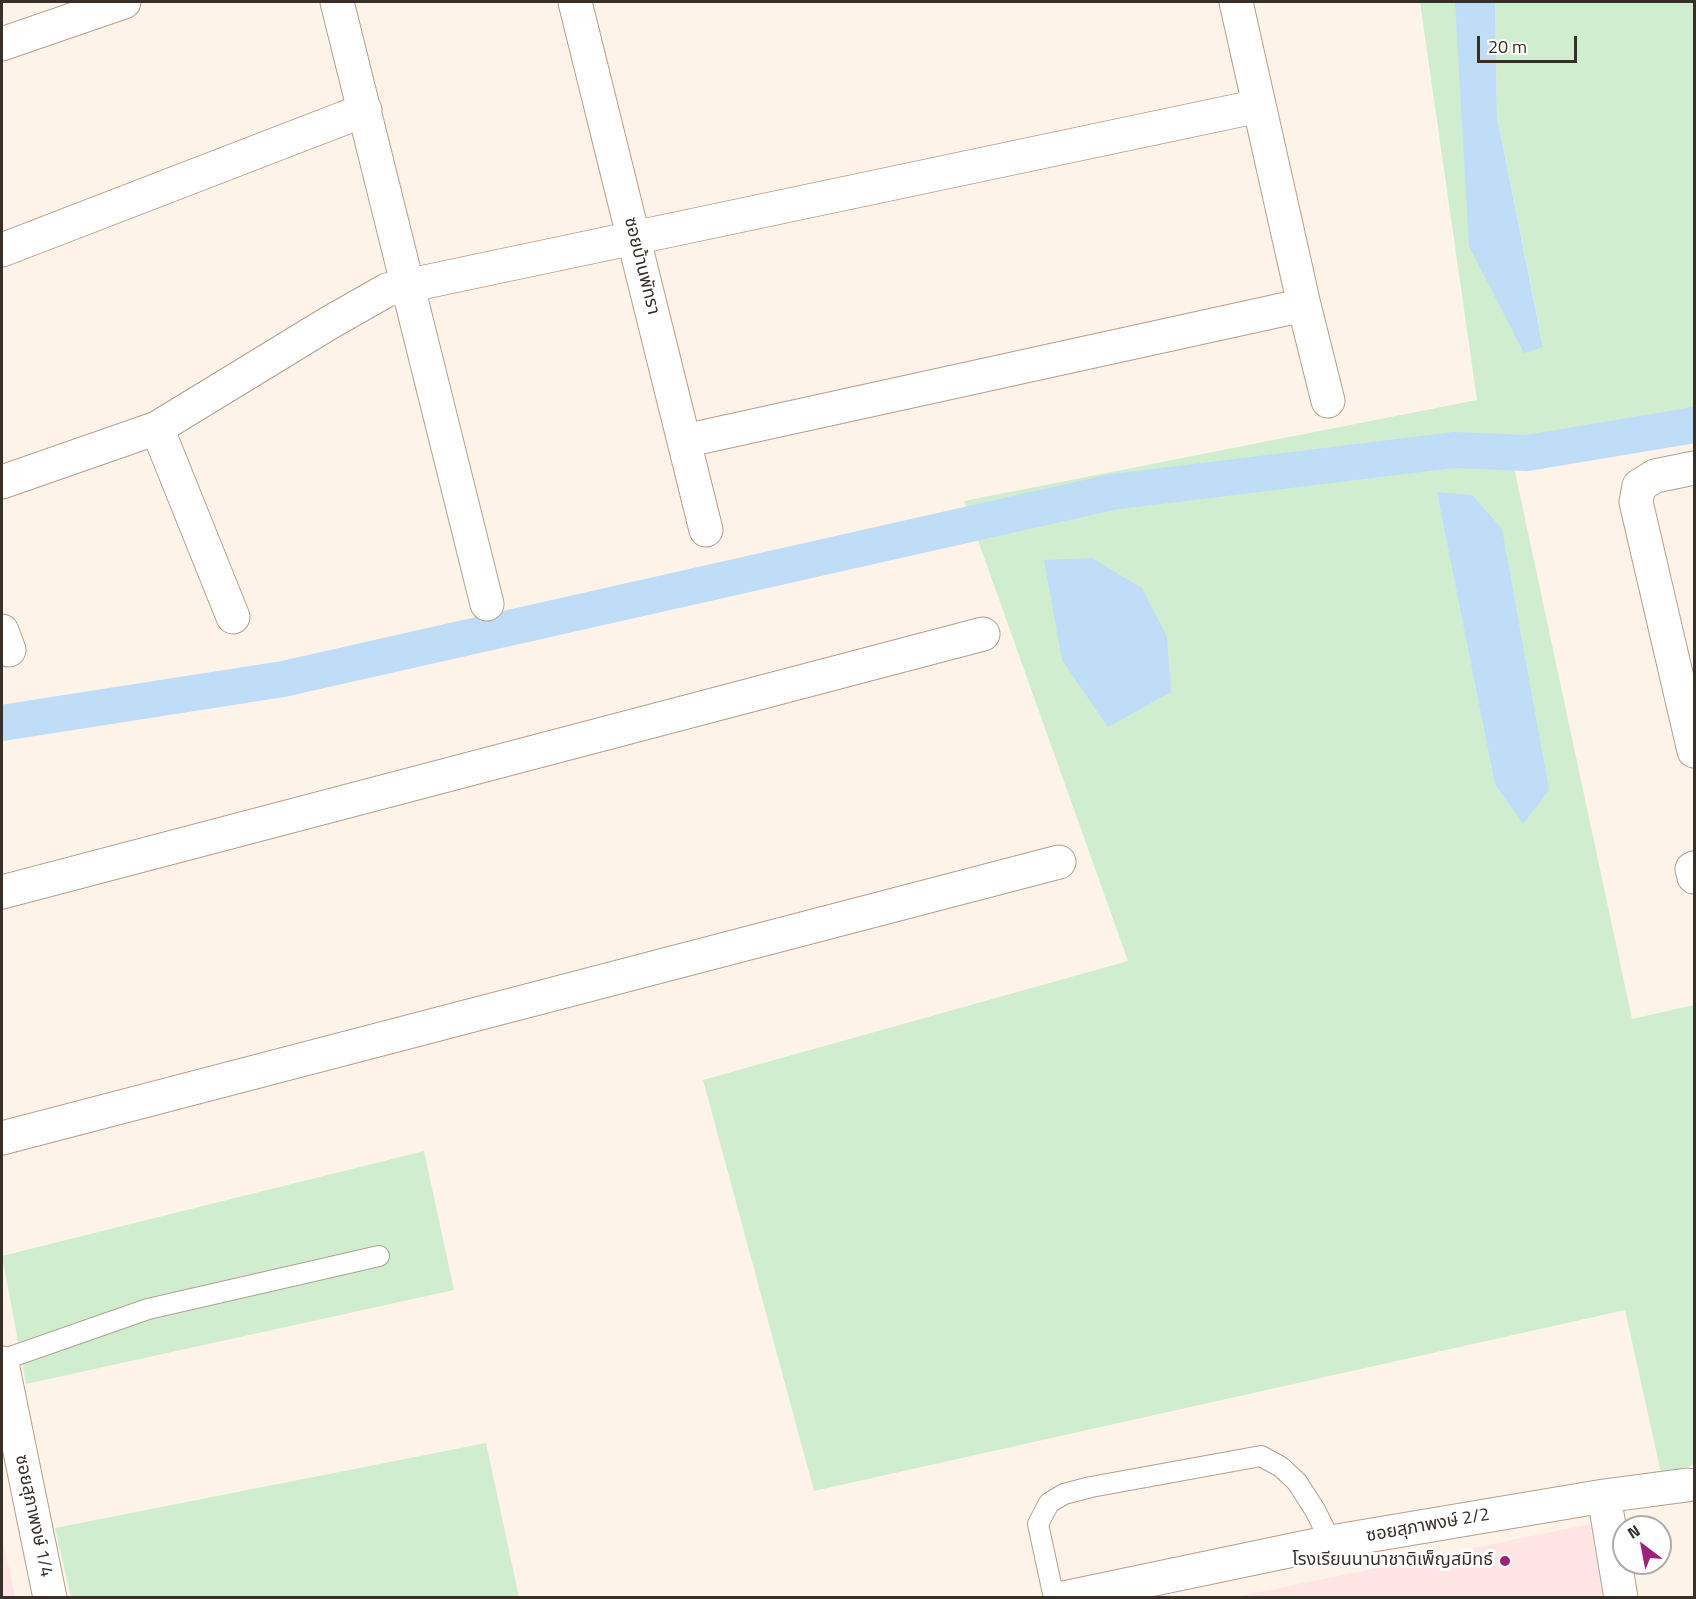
<!DOCTYPE html>
<meta charset="utf-8">
<style>
body{margin:0}
#map{position:relative;width:1696px;height:1599px;overflow:hidden;background:#fef3e8;font-family:"Titillium Web",sans-serif}
canvas{display:block}
.frame{position:absolute;inset:0;border:3px solid #373029;pointer-events:none}
.north{position:absolute;left:1612px;top:1515px;width:60px;height:60px;box-sizing:border-box;background:#fff;border:2px solid #afaca9;border-radius:50%;rotate:328deg;font-size:16px;font-weight:700;line-height:24px;text-align:center;color:#373029}
.north::after{content:'';display:block;margin:auto;width:21px;height:27px;background:#9d2178;clip-path:polygon(50% 0,100% 100%,50% 72%,0 100%)}
.scale{position:absolute;left:1477px;top:36px;width:100px;height:27px;box-sizing:border-box;border:3px solid #373029;border-top:0;padding-left:8px;font-size:18px;line-height:21px;white-space:nowrap;color:#373029;-webkit-text-stroke:4px #fff;paint-order:stroke}
</style>
<div id="map">
<canvas width="1696" height="1599"></canvas>
<div class="frame"></div>
<div class="north">N</div>
<div class="scale">20 m</div>
</div>
<script>
const ctx = document.querySelector('canvas').getContext('2d');
ctx.lineJoin = 'round';
function fill(path, color) { ctx.fillStyle = color; ctx.fill(path, 'evenodd'); }
const shape = rows => new Path2D(rows.map(r => 'M' + r).join(''));
function strokePath(path, color, width, dash) { ctx.strokeStyle = color; ctx.lineWidth = width; ctx.lineCap = dash ? 'butt' : 'round'; ctx.setLineDash(dash || []); ctx.stroke(path); }
function label(font, color, halo, rows, align = 'center') {
  ctx.font = font + ' "Titillium Web","Noto Sans Thai",sans-serif'; ctx.lineWidth = 6; ctx.setLineDash([]); ctx.textBaseline = 'middle'; ctx.strokeStyle = halo; ctx.fillStyle = color; for (const [text, x, y, turn = 0] of rows) {
    ctx.save(); ctx.translate(x, y); ctx.rotate((+turn || 0) * Math.PI / 180); ctx.textAlign = isNaN(turn) ? turn : align; if (halo) ctx.strokeText(text, 0, 0); ctx.fillText(text, 0, 0); ctx.restore();
  }
}
const education = shape([
 [1590,1524,1603,1597,1236,1597],
 [2,1536,15,1597,2,1597]
]);
const green = shape([
 [1420,2,1456,2,1524,352,1543,346,1497,117,1495,2,1694,2,1694,410,1517,441,1514,467,1632,1019,1694,1005,1694,1465,1661,1473,1625,1310,814,1491,703,1080,1128,961,964,501,1477,400],
 [424,1151,454,1290,26,1384,2,1256],
 [486,1443,519,1597,71,1597,55,1528]
]);
const water = shape([
 [1455,2,1495,2,1497,117,1543,347,1524,353,1469,246],
 [1437,492,1472,495,1502,529,1549,790,1523,824,1495,784],
 [1092,558,1142,588,1167,637,1171,692,1108,727,1062,660,1044,560]
]);
const canal = shape([
 [2,723,283,679,1112,492,1454,450,1527,453,1694,425]
]);
const service = shape([
 [2,1360,148,1309,379,1256],
 [1054,1598,1038,1524,1049,1503,1064,1494,1091,1487,1261,1456,1281,1467,1297,1482,1315,1510,1331,1542]
]);
const minor = shape([
 [337,2,487,604],
 [575,2,706,530],
 [1236,2,1304,305,1328,401],
 [2,44,124,2],
 [2,250,365,110],
 [157,428,233,617],
 [684,441,1304,305],
 [1694,468,1655,476,1639,486,1636,502,1694,751],
 [2,482,157,428,329,323,387,290,1259,106],
 [2,631,9,650],
 [1694,868,1692,869,1694,877],
 [2,892,983,634],
 [2,1138,1059,862],
 [2,1363,50,1598],
 [1604,1496,1621,1598],
 [1064,1598,1331,1542,1604,1496,1687,1485]
]);
const markers = [
 [1505,1561,6,"#9d2178"]
];
const streetNames = [
 ["ซอยบ้านพัทรา",641,266,76],
 ["ซอยสุภาพงษ์ 1/4",33,1516,78],
 ["ซอยสุภาพงษ์ 2/2",1428,1526,-10]
];
const poiNames = [
 ["โรงเรียนนานาชาติเพ็ญสมิทธ์",1493,1561]
];
fill(education, '#ffe4e4');
fill(green, '#d1edd0');
fill(water, '#bfddf7');
strokePath(canal, '#bfddf7', 36);
strokePath(service, '#b2a090', 22);
strokePath(minor, '#b2a090', 35);
strokePath(service, '#fff', 20);
strokePath(minor, '#fff', 33);
for (const [x, y, r, color] of markers) { const dot = new Path2D(); dot.arc(x, y, r, 0, 2 * Math.PI); ctx.fillStyle = color; ctx.fill(dot); strokePath(dot, '#fff', 2); }
label('18px', '#373029', '#fff', streetNames);
label('18px', '#373029', '#fff', poiNames, 'right');
</script>
